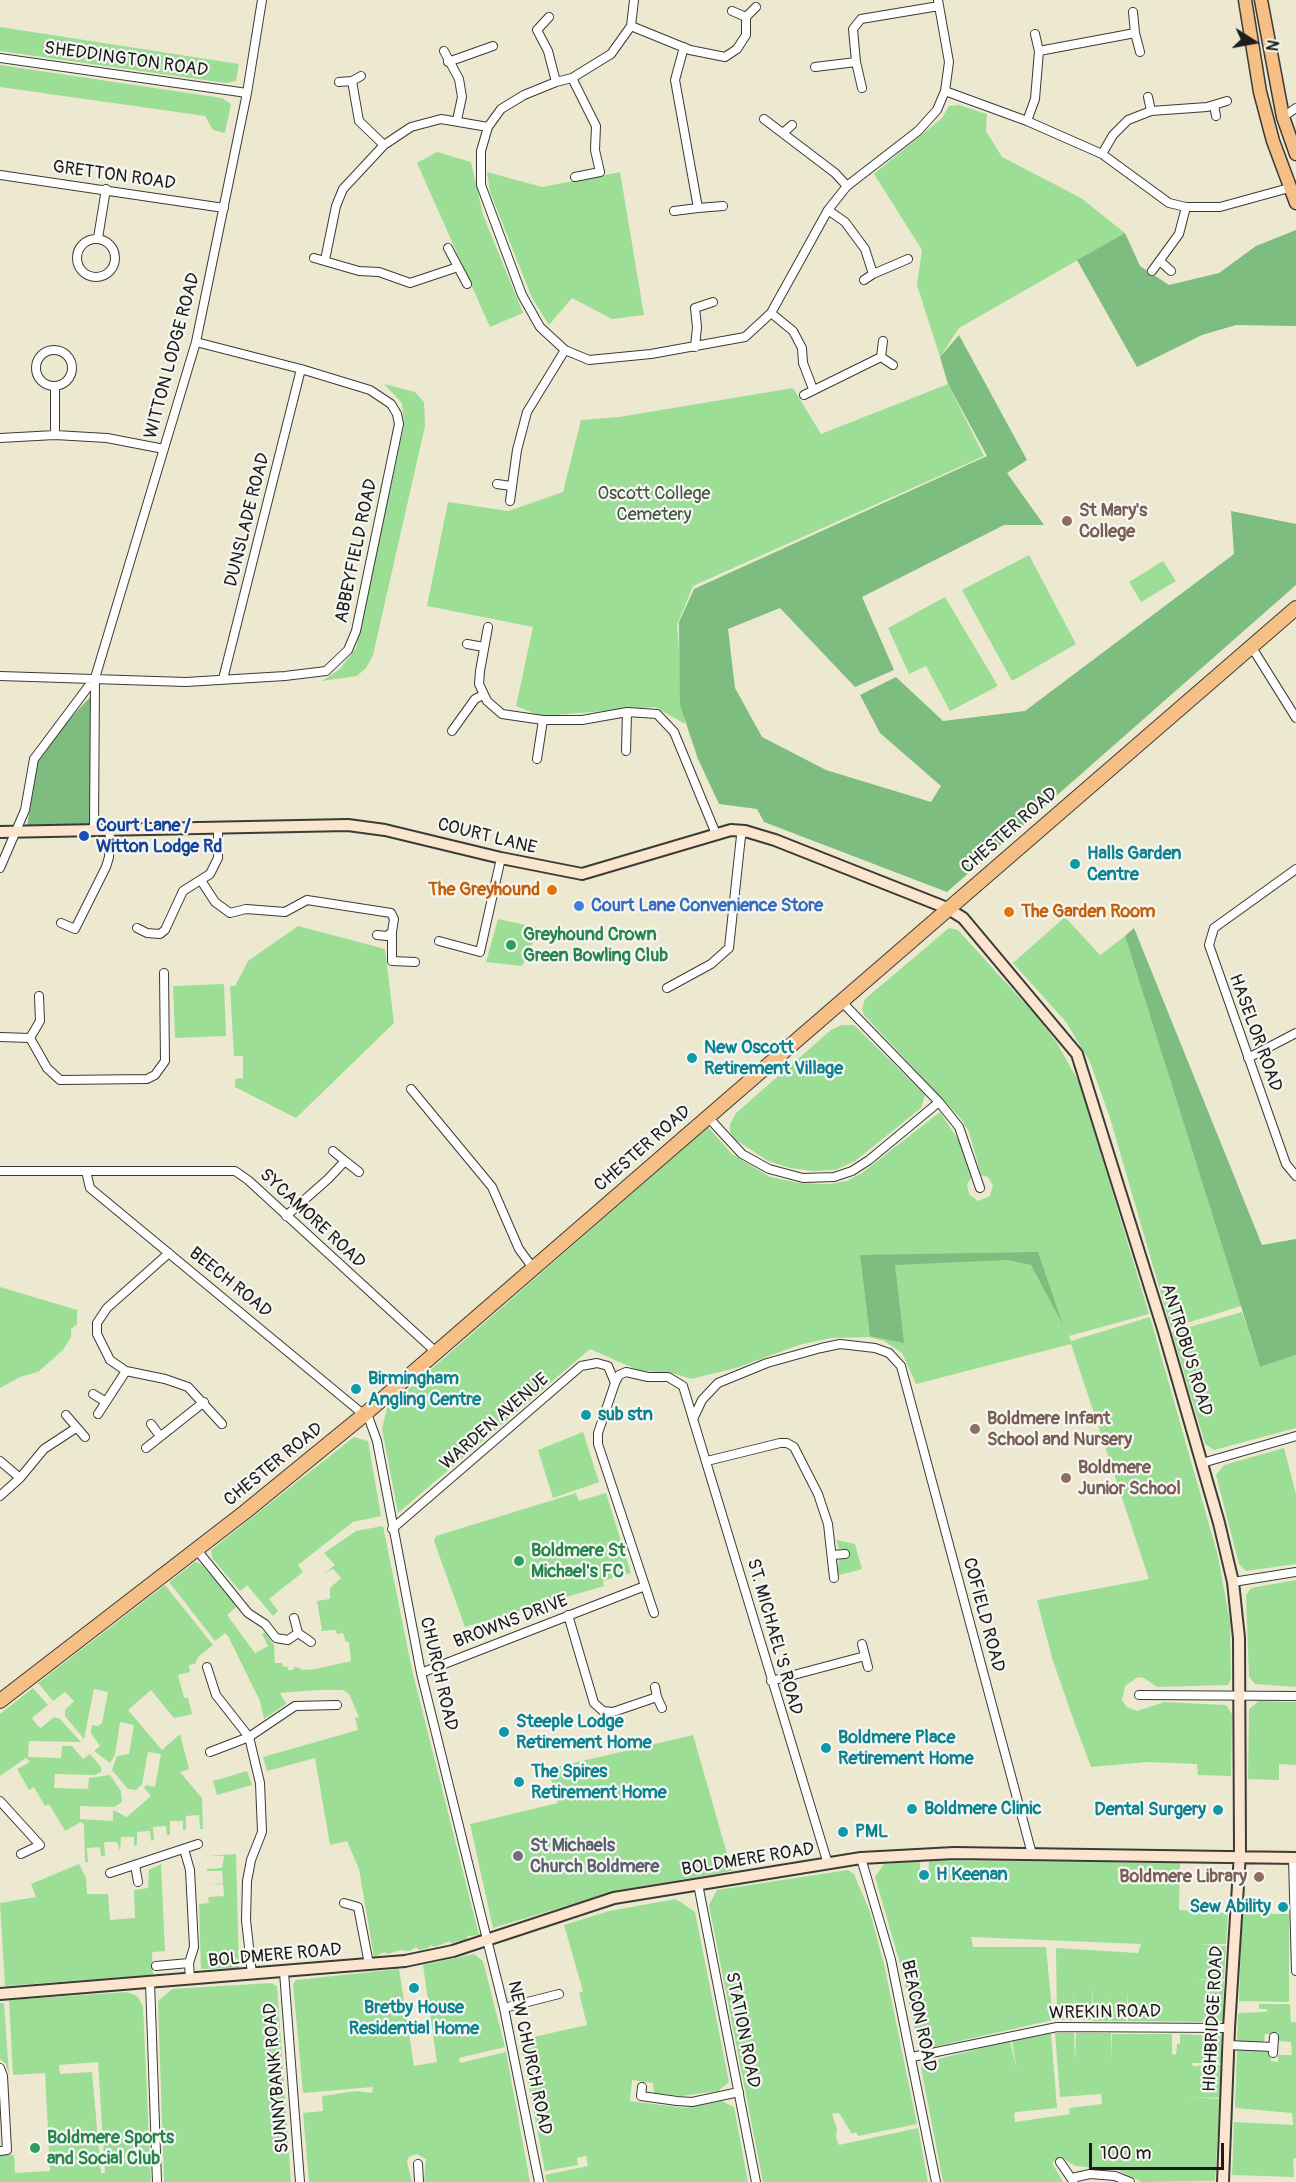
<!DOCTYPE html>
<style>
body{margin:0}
#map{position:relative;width:1296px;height:2182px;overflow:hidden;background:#ede9d1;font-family:Pangolin,sans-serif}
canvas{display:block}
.north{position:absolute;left:1224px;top:12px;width:60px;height:60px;-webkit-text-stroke:4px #f6f6f2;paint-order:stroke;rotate:101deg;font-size:16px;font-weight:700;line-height:24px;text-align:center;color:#1c1c1c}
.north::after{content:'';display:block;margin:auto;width:21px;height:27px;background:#1c1c1c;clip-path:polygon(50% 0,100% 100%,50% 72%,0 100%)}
.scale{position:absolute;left:1089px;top:2143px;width:135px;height:27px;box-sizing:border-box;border:3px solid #1c1c1c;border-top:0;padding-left:8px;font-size:18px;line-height:21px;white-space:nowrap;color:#1c1c1c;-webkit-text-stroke:4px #f6f6f2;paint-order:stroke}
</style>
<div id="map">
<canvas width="1296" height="2182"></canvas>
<div class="north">N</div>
<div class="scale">100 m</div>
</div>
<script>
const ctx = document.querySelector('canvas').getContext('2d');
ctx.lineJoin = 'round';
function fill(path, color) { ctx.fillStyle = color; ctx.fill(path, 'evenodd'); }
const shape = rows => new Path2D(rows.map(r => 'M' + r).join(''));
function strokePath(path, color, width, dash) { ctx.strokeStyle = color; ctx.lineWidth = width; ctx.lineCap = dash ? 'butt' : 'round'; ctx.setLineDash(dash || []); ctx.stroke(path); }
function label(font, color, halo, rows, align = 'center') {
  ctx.font = font + ' Pangolin,sans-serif'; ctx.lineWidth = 4.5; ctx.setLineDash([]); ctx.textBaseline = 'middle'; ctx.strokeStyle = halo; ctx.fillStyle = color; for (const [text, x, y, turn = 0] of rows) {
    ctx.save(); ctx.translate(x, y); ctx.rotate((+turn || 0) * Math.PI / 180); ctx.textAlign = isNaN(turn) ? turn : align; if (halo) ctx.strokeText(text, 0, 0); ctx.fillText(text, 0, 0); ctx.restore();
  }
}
const green = shape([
 [0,27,239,64,236,81,226,83,0,51],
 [0,65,222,98,231,104,225,133,213,130,205,116,0,87],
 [959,105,987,114,986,131,1002,157,1081,198,1125,233,959,328,940,357,917,285,922,250,874,174,942,118,949,106],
 [437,152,471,162,483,215,523,313,490,327,417,163],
 [487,172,542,187,620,172,644,315,612,319,572,298,549,325,532,298,490,192],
 [384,384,415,392,424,402,425,426,373,655,366,668,357,676,322,681,340,669,356,648,404,426,402,403],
 [948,384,984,456,693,586,677,625,685,724,655,707,541,716,516,706,533,627,427,606,448,502,508,511,563,492,581,420,619,417,793,388,821,434],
 [1029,555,1076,644,1012,681,962,590],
 [1163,561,1176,581,1141,602,1129,582],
 [945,597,998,686,950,711,926,666,909,674,888,628],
 [1065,917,1100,955,1125,936,1241,1306,1171,1328,1110,1118,1090,1062,1066,1022,1013,963],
 [498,919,540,928,522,966,486,962],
 [298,926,385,949,394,1023,296,1118,235,1087,235,1079,243,1078,243,1056,234,1056,230,986,235,986,248,961],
 [949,928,958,930,1038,1018,1057,1043,1080,1084,1149,1314,1069,1336,1071,1341,1150,1317,1218,1556,1230,1622,1231,1679,1228,1685,1157,1687,1144,1678,1138,1677,1125,1686,1122,1700,1127,1707,1137,1711,1164,1702,1226,1705,1232,1714,1231,1776,1198,1775,1197,1764,1147,1762,1091,1767,1075,1724,1052,1658,1037,1600,1149,1579,1071,1344,916,1384,902,1353,884,1341,869,1337,831,1338,799,1345,736,1368,691,1379,676,1374,638,1370,590,1349,398,1513,382,1429,387,1408,708,1127,732,1154,770,1177,800,1183,828,1184,847,1181,862,1173,940,1112,959,1141,971,1178,967,1184,969,1194,978,1201,990,1196,993,1186,988,1177,981,1175,969,1132,961,1119,864,1015,862,1009,865,999],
 [224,984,226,1036,175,1038,173,986],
 [842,1025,854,1025,925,1095,921,1108,855,1161,835,1170,813,1171,790,1168,768,1161,736,1140,730,1132,730,1124,736,1113,831,1030],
 [0,1287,77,1310,77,1324,71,1329,71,1337,63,1350,38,1372,20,1377,0,1388],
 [1242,1312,1260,1367,1296,1355,1296,1428,1214,1450,1205,1444,1172,1332],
 [583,1432,599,1482,553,1498,538,1450],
 [354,1437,368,1441,381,1516,353,1522,298,1565,303,1572,269,1599,278,1611,273,1616,247,1585,240,1591,212,1558,211,1550],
 [1284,1448,1296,1494,1296,1564,1246,1571,1239,1564,1216,1475,1224,1465],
 [576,1493,579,1501,606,1493,631,1573,603,1581,604,1586,465,1627,434,1541,436,1536],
 [383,1526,412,1670,479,1935,468,1936,466,1940,451,1943,450,1941,435,1947,430,1945,429,1948,419,1950,416,1947,410,1951,401,1950,387,1954,385,1952,374,1957,359,1869,347,1841,330,1845,315,1758,267,1771,263,1757,358,1730,355,1718,359,1717,349,1694,343,1690,318,1690,280,1693,286,1704,264,1719,260,1701,228,1636,225,1633,215,1641,169,1582,195,1562,201,1564,237,1606,227,1615,255,1653,268,1646,262,1634,265,1632,274,1645,275,1663,282,1663,282,1666,288,1667,288,1670,293,1670,294,1667,300,1668,301,1670,316,1669,351,1661,349,1642,346,1642,343,1633,337,1634,336,1630,319,1631,322,1630,317,1601,330,1599,330,1588,341,1578,333,1569,324,1574,335,1565,324,1553,356,1531],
 [837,1540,855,1544,862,1569,832,1577,831,1571,837,1570,839,1560,849,1556,849,1551,838,1548],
 [1296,1580,1296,1687,1255,1684,1249,1677,1246,1595,1251,1588],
 [165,1585,213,1645,198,1657,195,1664,189,1665,190,1672,178,1675,184,1698,188,1698,192,1714,174,1718,151,1690,128,1710,162,1750,180,1734,189,1769,180,1772,202,1798,203,1829,200,1829,199,1815,186,1816,186,1829,183,1830,183,1821,170,1821,170,1835,167,1835,166,1826,153,1827,154,1840,151,1841,150,1831,137,1832,137,1845,134,1846,134,1837,121,1837,120,1851,117,1842,104,1842,105,1856,101,1856,100,1847,87,1848,88,1862,85,1862,84,1824,81,1822,65,1831,49,1804,45,1806,34,1787,29,1790,17,1769,30,1762,26,1758,0,1776,0,1714,33,1688,48,1705,32,1718,37,1725,41,1728,54,1717,60,1719,81,1742,29,1741,28,1757,61,1758,62,1746,72,1746,83,1759,90,1754,101,1767,101,1772,95,1775,55,1774,54,1788,88,1789,89,1778,110,1775,121,1791,122,1802,114,1807,80,1806,80,1819,113,1821,113,1810,127,1817,151,1796,144,1788,146,1785,155,1787,161,1754,148,1752,142,1784,136,1790,128,1789,112,1770,117,1756,129,1754,134,1725,120,1722,115,1755,110,1763,94,1751,100,1746,91,1733,92,1725,98,1726,102,1723,108,1692,94,1689,84,1739,65,1716,65,1710,74,1701,65,1692,53,1701,38,1683],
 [1259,1701,1296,1702,1296,1765,1279,1764,1279,1780,1248,1779,1249,1709],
 [693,1735,732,1871,616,1891,493,1928,470,1824,558,1803,548,1769],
 [247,1771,252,1785,217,1795,213,1781],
 [236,1854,239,1968,201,1969,199,1904,209,1903,208,1897,224,1896,223,1884,209,1885,223,1883,222,1871,207,1871,207,1869,222,1868,224,1856,208,1856],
 [929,1860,1180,1863,1179,1910,1228,1913,1226,1944,1199,1944,1226,1946,1224,1979,1195,1979,1224,1981,1223,2020,1219,2022,1128,2021,1128,1992,1126,2021,1110,2021,1110,1992,1109,2021,1093,2021,1093,1989,1091,2020,1075,2020,1074,1992,1073,2020,1057,2020,1056,1948,1138,1953,1141,1944,971,1937,973,1947,1046,1947,1053,2020,924,2049,919,2047,901,1967,875,1877,884,1864,920,1861,920,1883,928,1883],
 [79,1864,86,1878,87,1894,108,1894,110,1920,135,1918,134,1890,148,1888,149,1870,161,1864,165,1951,152,1952,153,1975,5,1986,0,1903,36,1897,31,1884],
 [848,1870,854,1874,870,1912,884,1964,917,2124,858,2136,856,2132,852,2134,839,2113,832,2114,837,2129,836,2138,839,2145,918,2128,928,2182,763,2182,709,1905,717,1890],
 [676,1899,695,1912,729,2082,718,2091,681,2096,654,2093,653,2083,632,2080,630,2101,685,2108,722,2101,734,2107,748,2182,547,2182,545,2175,588,2166,586,2156,577,2158,578,2165,545,2171,520,2040,587,2025,579,1993,583,1991,564,1925,609,1911],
 [1242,1914,1289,1914,1289,2002,1239,2001],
 [474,1954,483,1961,505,2047,459,2058,460,2063,506,2052,530,2182,424,2182,426,2159,417,2154,409,2157,407,2162,412,2182,309,2182,303,2113,323,2111,322,2096,356,2091,372,2093,373,2087,303,2093,293,1984,296,1980,399,1969,414,2066,437,2062,423,1965],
 [271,1983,277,1986,291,2182,164,2182,158,2001,172,1989],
 [127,1992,137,1996,143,2006,151,2182,0,2182,0,2155,14,2155,15,2173,50,2171,45,2073,13,2075,9,2000],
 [98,2062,105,2173,101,2173,92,2072,60,2074,59,2065],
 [0,2003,4,2003,9,2075,6,2064,0,2059],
 [1259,2004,1290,2004,1291,2022,1296,2022,1296,2158,1293,2159,1294,2177,1232,2175,1234,2122,1293,2125,1292,2113,1235,2108,1237,2049,1269,2050,1271,2061,1278,2062,1278,2055,1292,2055,1291,2042,1278,2041,1278,2034,1265,2034,1264,2042,1260,2045,1237,2043,1238,2013,1267,2012,1267,2009,1259,2009],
 [1051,2033,1057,2108,1016,2112,1014,2114,1015,2122,1070,2114,1069,2108,1102,2104,1101,2094,1060,2097,1055,2033,1074,2033,1075,2062,1076,2033,1111,2033,1111,2063,1112,2034,1172,2034,1172,2054,1176,2055,1177,2044,1180,2044,1180,2034,1221,2036,1221,2063,1192,2063,1193,2066,1221,2065,1220,2098,1187,2097,1220,2099,1215,2181,1142,2182,1118,2170,1075,2166,1061,2157,1052,2163,1063,2182,943,2182,921,2068,922,2063,1010,2041,1017,2071,1012,2041]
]);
const forest = shape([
 [1296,230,1296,326,1236,325,1202,335,1137,367,1077,260,1125,233,1140,266,1169,285,1219,273,1256,246],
 [959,335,1027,460,1007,473,1044,525,1004,525,862,597,894,670,855,687,780,608,728,629,735,688,762,737,826,770,931,802,941,786,880,733,860,695,896,677,943,721,1025,711,1234,554,1231,511,1296,524,1296,585,947,892,764,822,757,809,719,804,698,759,680,705,679,622,694,589,987,456,948,384,940,357],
 [91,696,92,828,27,826,38,762,63,726],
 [1134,928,1262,1245,1296,1239,1296,1355,1260,1367,1125,936],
 [1038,1252,1063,1325,1031,1265,1008,1260,895,1265,904,1343,870,1336,860,1255]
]);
const street = shape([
 [634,0,631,26,611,54,572,78,556,82,524,95,501,109,488,127,481,151,481,185,522,295,540,327,565,350,589,360,651,354,745,337,771,313,828,210,847,186,918,131,937,110,945,91,949,62,938,0],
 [732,11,746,17],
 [549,17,537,30,548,51,556,82],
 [631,26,690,50,725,57,737,49,746,35,746,17,756,7],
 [1135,33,1140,52],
 [1035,34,1039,51],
 [444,51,459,79,462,97,457,120],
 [0,58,247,93],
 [448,62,493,46],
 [815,67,856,62],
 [361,76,352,81,359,121,384,145],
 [572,78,596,126,595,150,600,172,575,177],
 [339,82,352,81],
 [862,88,856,62,853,29,861,19,939,6],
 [945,91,1027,121,1102,154,1169,203,1186,207,1220,207,1289,188],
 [1148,97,1151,111],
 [1214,105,1216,116],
 [1283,117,1296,108],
 [764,119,835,173,847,186],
 [1027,121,1035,99,1039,51,1135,33,1133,12],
 [783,133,792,125],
 [1102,154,1113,135,1128,120,1151,111,1207,107,1227,101],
 [0,175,224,208],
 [698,208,723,206],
 [828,210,845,222,865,249,873,274,864,280],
 [674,211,698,208,675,80,684,47],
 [98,238,106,189],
 '77 258a19 19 0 1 1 38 0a19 19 0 1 1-38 0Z',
 [448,248,467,284],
 [314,258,359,271,379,272,410,283,458,267],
 [325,260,336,206,343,189,384,145,411,127,441,119,488,127],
 [1161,262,1171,271],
 [1152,271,1179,234,1186,207],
 [873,274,908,259],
 [771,313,793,331,802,348,803,363,813,389],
 [695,347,697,327,695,308,713,302],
 '36 368a18 18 0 1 1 36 0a18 18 0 1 1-36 0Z',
 [881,357,883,341],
 [804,395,881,357,893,365],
 [55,435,55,386],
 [0,438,55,435,107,438,164,449],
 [497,484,511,486],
 [510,501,517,450,527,412,565,350],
 [488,627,480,671,479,684,487,701,502,714,543,720,582,720,627,712,657,714,674,732,716,834],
 [467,644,484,647],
 [1251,646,1296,718],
 [0,676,186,682,285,676,326,671,348,650,356,631,368,573,399,424,397,414,391,404,370,390,301,369,196,342],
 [223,679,301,369],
 [452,731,475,699,483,695],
 [626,751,627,712],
 [537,759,543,720],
 [94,829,95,678,196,342,247,93,262,0],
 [0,868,25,810,34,759,94,679],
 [1296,869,1214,928,1209,945,1286,1164,1296,1176],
 [202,882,215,902,230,913,246,909,285,912,307,900,391,913,394,919,392,932,387,936,377,935],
 [61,923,75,929,106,867,109,857,110,828],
 [137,928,147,933,160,934,165,930,183,891,210,874,218,858,218,827],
 [392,932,392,961,415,962],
 [439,941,480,952,501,858],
 [667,988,711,964,729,948,741,836,745,831],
 [0,1037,30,1038,47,1068,60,1080,147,1079,155,1075,165,1061,164,973],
 [30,1038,40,1021,39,996],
 [1248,1058,1296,1033],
 [411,1089,492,1187,519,1249,533,1268],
 [939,1102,959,1127,980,1188],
 [707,1116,742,1154,769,1169,803,1178,834,1177,852,1171,869,1160,939,1102,841,1001],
 [345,1161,359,1172],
 [0,1171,235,1171,248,1180,436,1352],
 [86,1171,90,1188,369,1419,377,1441,421,1673,504,2008,539,2182],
 [286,1216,328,1179,345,1161,333,1151],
 [169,1253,107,1308,97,1323,97,1334,110,1360,126,1371,165,1379,188,1387,222,1424],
 [93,1394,106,1402],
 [98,1414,126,1371],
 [66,1415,85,1437],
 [694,1417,702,1400,718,1383,767,1363,821,1348,840,1344,875,1348,889,1353,901,1366,1032,1854],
 [151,1424,160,1436],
 [146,1448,204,1402],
 [0,1461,20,1478],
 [707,1461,780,1443,787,1443,794,1447,818,1494,828,1524,834,1578],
 [1202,1463,1296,1436],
 [0,1496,20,1478,44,1449,76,1428],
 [392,1529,581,1366,597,1363,608,1366,615,1383],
 [197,1550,248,1613,265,1624,276,1638,288,1640,298,1633],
 [832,1555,845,1554],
 [1233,1582,1296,1572],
 [654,1613,598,1444,598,1433,615,1383,619,1375,626,1372,648,1377,668,1377,683,1386,828,1864],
 [568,1615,594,1703,603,1711,613,1712,657,1697,655,1687],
 [294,1618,298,1633,311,1642],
 [862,1644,868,1667],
 [207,1667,216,1695,249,1737,260,1783,262,1832,251,1860,247,1881,246,1920,252,1974],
 [421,1673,645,1586],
 [771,1681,865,1656],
 [1139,1695,1296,1696],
 [657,1697,662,1708],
 [210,1752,249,1737,295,1706,337,1705],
 [0,1801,40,1845,21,1854],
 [184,1849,190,1870,194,1947,189,1963,190,1979],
 [861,1858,891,1960,936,2182],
 [1293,1858,1296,1971],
 [135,1865,138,1882],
 [110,1873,198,1844],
 [698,1884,756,2182],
 [344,1903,358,1907,369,1964],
 [156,1966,189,1963],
 [284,1972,300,2182],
 [150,1982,157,2182],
 [504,2008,559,1994],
 [1228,2045,1273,2047],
 [1273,2053,1274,2037],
 [912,2057,1057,2027,1229,2028],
 [0,2068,3,2076,7,2150,0,2151],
 [642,2087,641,2096,677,2101,692,2102,739,2092],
 [1060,2162,1073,2181],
 [418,2164,419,2182],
 [1072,2178,1090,2174,1115,2176,1130,2182]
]);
const secondary = shape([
 [0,832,348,825,385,830,501,858,582,874,731,830,745,831,775,840,947,908,963,918,1077,1054,1164,1332,1219,1523,1233,1582,1239,1638,1240,1853,1229,2028,1223,2182],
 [0,1994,405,1961,453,1951,614,1898,861,1858,954,1853,1296,1858]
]);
const primary = shape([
 [1245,0,1260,92,1273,141,1296,203],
 [1261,0,1283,117,1296,154]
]);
const highway = shape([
 [0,1701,245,1512,365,1414,1296,608]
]);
const markers = [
 [1067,521,6,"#8d6e63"],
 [84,836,6,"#1a4fb4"],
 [1075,864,6,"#0f9aa8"],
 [552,890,6,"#e8710a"],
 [579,906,6,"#3f7fe0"],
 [1009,912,6,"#e8710a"],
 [511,945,6,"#2e9e5b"],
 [692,1058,6,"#0f9aa8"],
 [356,1389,6,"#0f9aa8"],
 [586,1415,6,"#0f9aa8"],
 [975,1429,6,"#8d6e63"],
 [1066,1478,6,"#8d6e63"],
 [519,1561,6,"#2e9e5b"],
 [504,1732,6,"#0f9aa8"],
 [826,1748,6,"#0f9aa8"],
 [519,1782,6,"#0f9aa8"],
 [912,1809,6,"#0f9aa8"],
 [1218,1810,6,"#0f9aa8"],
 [843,1832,6,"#0f9aa8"],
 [518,1856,6,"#6b7280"],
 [924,1875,6,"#0f9aa8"],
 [1259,1877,6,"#8d6e63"],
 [1283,1907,6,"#0f9aa8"],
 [414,1988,6,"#0f9aa8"],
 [35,2148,6,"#2e9e5b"]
];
const streetNames = [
 ["SHEDDINGTON ROAD",126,60,8],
 ["GRETTON ROAD",114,176,8],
 ["WITTON LODGE ROAD",173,356,-75],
 ["DUNSLADE ROAD",248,520,-76],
 ["ABBEYFIELD ROAD",357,551,-78],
 ["CHESTER ROAD",1010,831,-41],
 ["COURT LANE",487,837,14],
 ["HASELOR ROAD",1255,1033,70],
 ["CHESTER ROAD",643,1149,-41],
 ["SYCAMORE ROAD",312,1219,43],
 ["BEECH ROAD",230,1283,39],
 ["ANTROBUS ROAD",1186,1350,73],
 ["WARDEN AVENUE",495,1422,-41],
 ["CHESTER ROAD",274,1465,-39],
 ["COFIELD ROAD",983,1615,75],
 ["BROWNS DRIVE",511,1622,-21],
 ["ST. MICHAEL'S ROAD",774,1637,74],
 ["CHURCH ROAD",438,1674,77],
 ["BOLDMERE ROAD",748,1860,-9],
 ["BOLDMERE ROAD",275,1956,-5],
 ["WREKIN ROAD",1105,2013,-1],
 ["BEACON ROAD",918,2016,78],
 ["HIGHBRIDGE ROAD",1214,2019,-87],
 ["STATION ROAD",742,2030,79],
 ["NEW CHURCH ROAD",529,2058,78],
 ["SUNNYBANK ROAD",277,2078,-95]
];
const parkNames = [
 ["Oscott College",654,494],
 ["Cemetery",654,515]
];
const educationNames = [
 ["St Mary's",1079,511],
 ["College",1079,532],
 ["Boldmere Infant",987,1419],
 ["School and Nursery",987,1440],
 ["Boldmere",1078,1468],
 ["Junior School",1078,1489],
 ["Boldmere Library",1247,1877,"right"]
];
const transitNames = [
 ["Court Lane /",96,826],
 ["Witton Lodge Rd",96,847]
];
const cultureNames = [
 ["Halls Garden",1087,854],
 ["Centre",1087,875],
 ["New Oscott",704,1048],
 ["Retirement Village",704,1069],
 ["Birmingham",368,1379],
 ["Angling Centre",368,1400],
 ["sub stn",598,1415],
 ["Steeple Lodge",516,1722],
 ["Retirement Home",516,1743],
 ["Boldmere Place",838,1738],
 ["Retirement Home",838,1759],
 ["The Spires",531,1772],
 ["Retirement Home",531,1793],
 ["Boldmere Clinic",924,1809],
 ["Dental Surgery",1206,1810,"right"],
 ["PML",855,1832],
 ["H Keenan",936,1875],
 ["Sew Ability",1271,1907,"right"],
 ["Bretby House",414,2008,"center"],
 ["Residential Home",414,2029,"center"]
];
const foodNames = [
 ["The Greyhound",540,890],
 ["The Garden Room",1021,912,"left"]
];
const shopNames = [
 ["Court Lane Convenience Store",591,906]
];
const leisureNames = [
 ["Greyhound Crown",523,935],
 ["Green Bowling Club",523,956],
 ["Boldmere St",531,1551],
 ["Michael's FC",531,1572],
 ["Boldmere Sports",47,2138],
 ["and Social Club",47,2159]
];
const worshipNames = [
 ["St Michaels",530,1846],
 ["Church Boldmere",530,1867]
];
fill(green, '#9cde96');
fill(forest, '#7dbd7f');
strokePath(street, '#3b3b37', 10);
strokePath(secondary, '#3b3b37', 14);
strokePath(primary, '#3b3b37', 15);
strokePath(highway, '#3b3b37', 16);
strokePath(street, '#fff', 8);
strokePath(secondary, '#fbe5cf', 10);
strokePath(primary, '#f5bf86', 12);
strokePath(highway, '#f5bf86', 14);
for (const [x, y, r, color] of markers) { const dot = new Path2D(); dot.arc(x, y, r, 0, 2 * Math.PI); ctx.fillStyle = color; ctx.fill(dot); strokePath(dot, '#f6f6f2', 2); }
label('18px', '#1c1c1c', '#f6f6f2', streetNames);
label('18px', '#425641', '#f6f6f2', parkNames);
label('bold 18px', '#785e54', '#f6f6f2', educationNames, 'left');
label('bold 18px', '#164399', '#f6f6f2', transitNames, 'left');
label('bold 18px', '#0d838f', '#f6f6f2', cultureNames, 'left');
label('bold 18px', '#c56008', '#f6f6f2', foodNames, 'right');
label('bold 18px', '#366cbe', '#f6f6f2', shopNames, 'left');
label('bold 18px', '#27864d', '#f6f6f2', leisureNames, 'left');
label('bold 18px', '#5b616d', '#f6f6f2', worshipNames, 'left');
</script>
